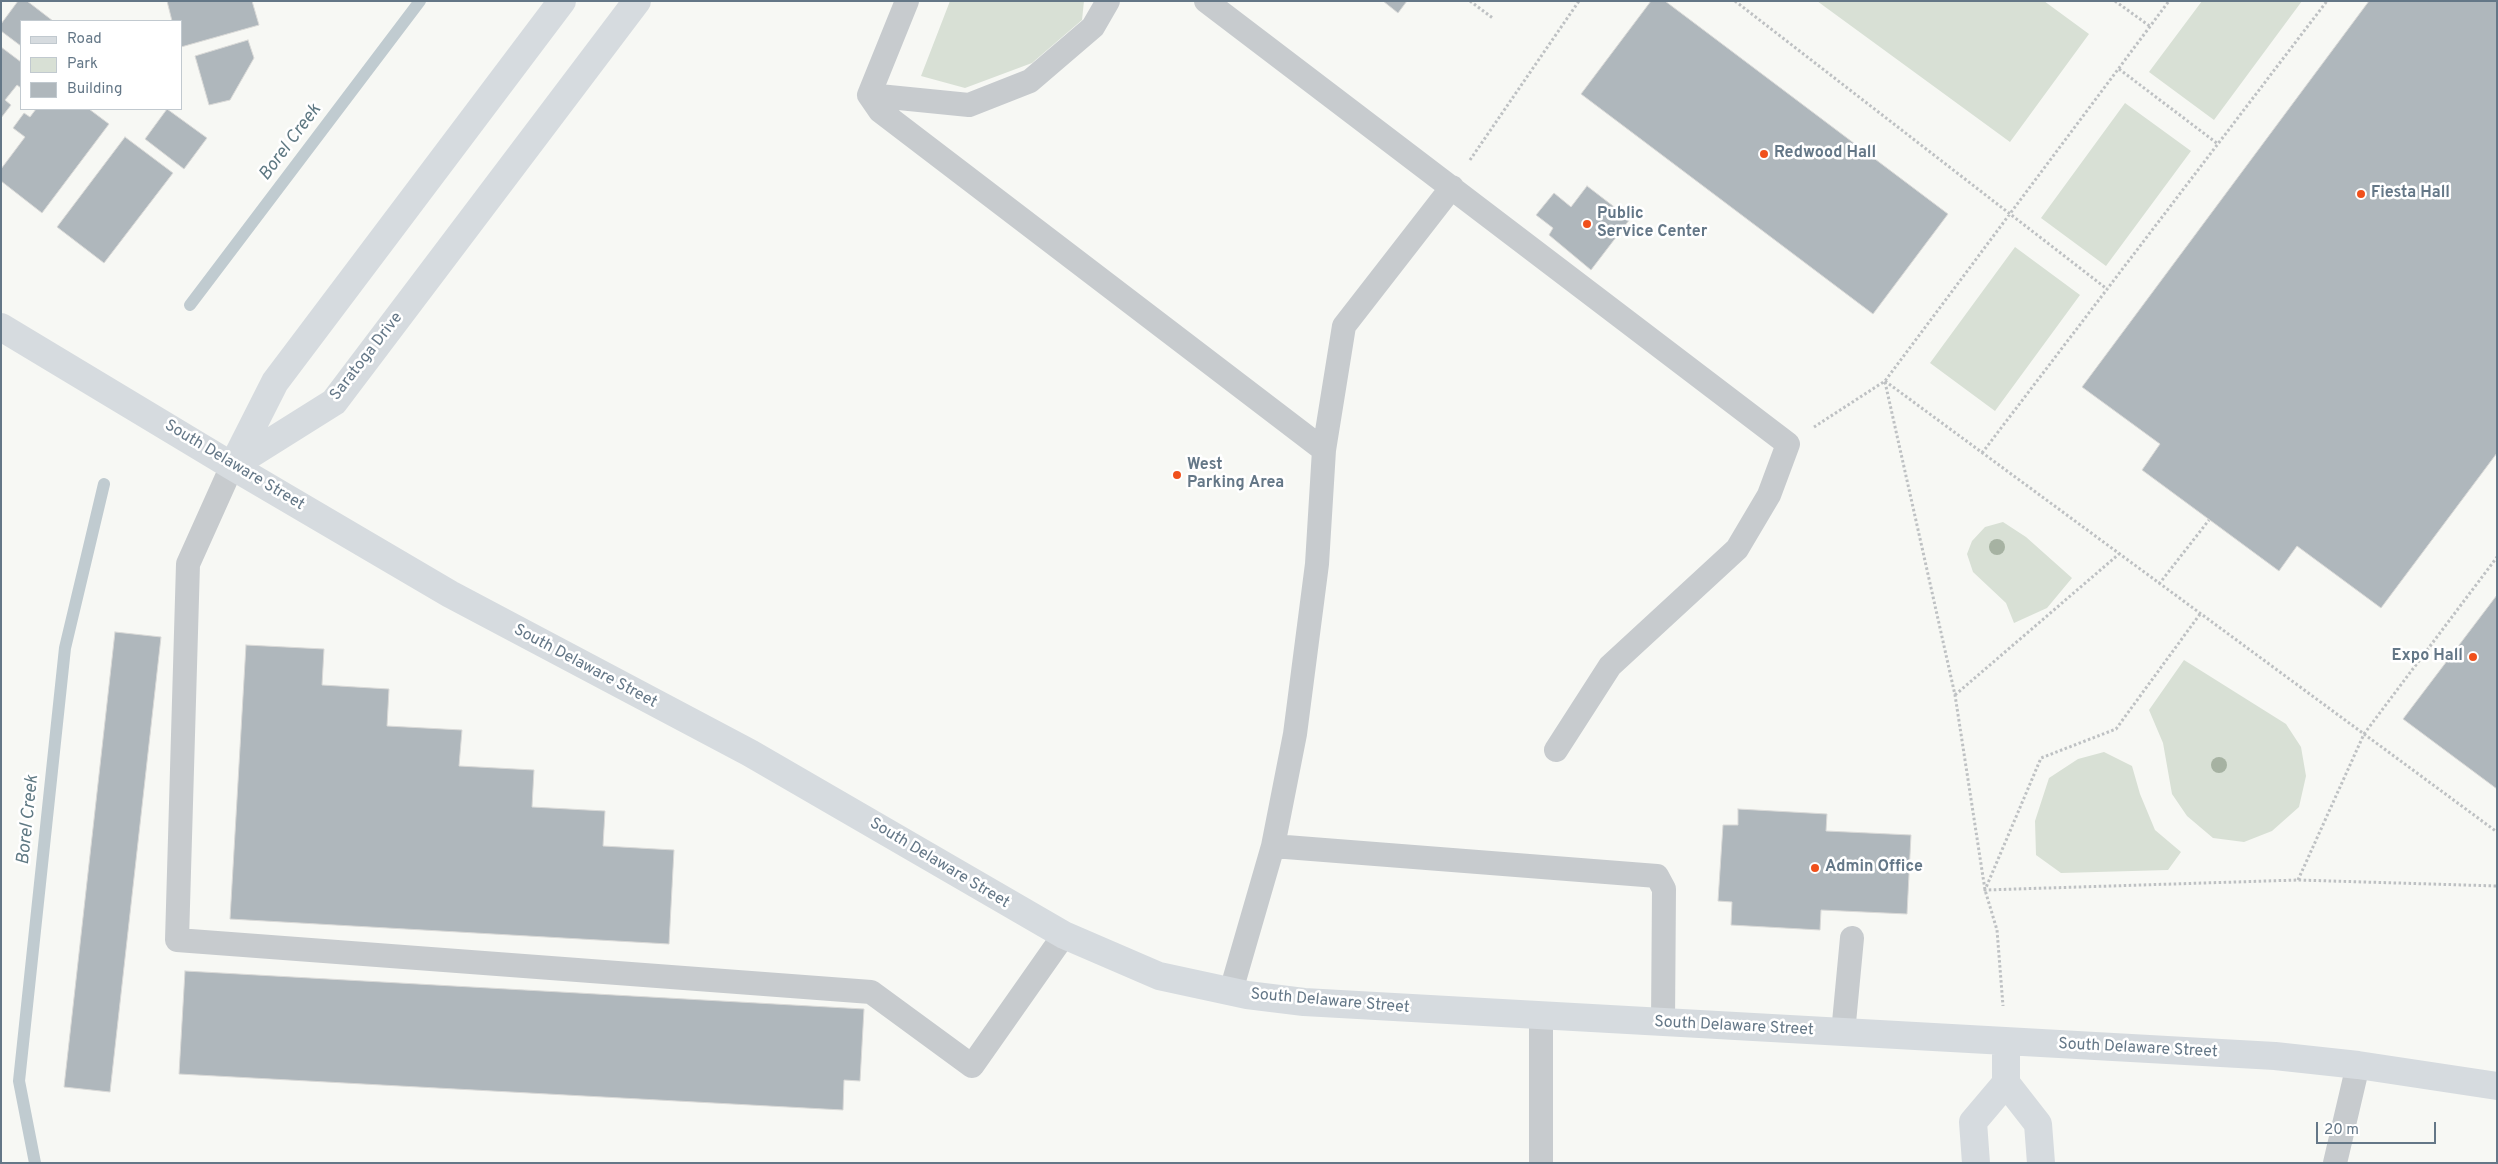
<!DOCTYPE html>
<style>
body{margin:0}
#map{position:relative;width:2498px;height:1164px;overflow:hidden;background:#f7f8f4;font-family:Overpass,sans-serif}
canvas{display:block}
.frame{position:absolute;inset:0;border:2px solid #647787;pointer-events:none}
.legend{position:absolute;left:20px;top:20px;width:162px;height:90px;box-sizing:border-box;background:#fff;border:1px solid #c1c9cf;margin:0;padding:6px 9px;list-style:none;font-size:15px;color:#647787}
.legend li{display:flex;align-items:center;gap:10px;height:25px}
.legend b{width:25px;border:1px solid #c1c9cf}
.scale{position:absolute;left:2316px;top:1122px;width:120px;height:22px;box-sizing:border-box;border:2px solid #647787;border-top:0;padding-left:6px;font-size:15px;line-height:18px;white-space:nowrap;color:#647787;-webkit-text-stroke:4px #fff;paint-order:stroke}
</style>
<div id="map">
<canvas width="2498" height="1164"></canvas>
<div class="frame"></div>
<ul class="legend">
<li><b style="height:6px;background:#d6dbdf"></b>Road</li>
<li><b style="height:14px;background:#d8e0d5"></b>Park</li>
<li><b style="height:14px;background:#afb7bc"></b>Building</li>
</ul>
<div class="scale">20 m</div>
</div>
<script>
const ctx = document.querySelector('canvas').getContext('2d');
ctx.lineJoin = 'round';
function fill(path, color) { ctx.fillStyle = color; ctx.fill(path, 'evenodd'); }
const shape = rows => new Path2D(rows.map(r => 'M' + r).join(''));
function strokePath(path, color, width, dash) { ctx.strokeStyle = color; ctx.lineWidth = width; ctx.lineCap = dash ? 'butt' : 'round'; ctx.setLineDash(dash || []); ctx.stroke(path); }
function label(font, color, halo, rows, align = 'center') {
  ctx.font = font + ' Overpass,sans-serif'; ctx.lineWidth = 5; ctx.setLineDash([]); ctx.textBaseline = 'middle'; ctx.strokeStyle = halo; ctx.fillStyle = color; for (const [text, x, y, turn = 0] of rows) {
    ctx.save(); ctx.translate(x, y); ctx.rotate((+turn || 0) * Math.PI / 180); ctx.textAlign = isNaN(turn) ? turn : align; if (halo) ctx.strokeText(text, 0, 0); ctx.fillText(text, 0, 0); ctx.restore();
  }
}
const green = shape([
 [950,1,1084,1,1082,20,1032,63,965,88,921,76],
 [1817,1,2044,1,2089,34,2010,142],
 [2202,1,2302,1,2214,120,2149,72],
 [2125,103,2191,151,2106,266,2041,218],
 [2015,247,2080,295,1995,411,1930,363],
 [2003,522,2026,537,2072,578,2047,608,2014,623,2006,603,1973,572,1967,554,1972,541,1985,527],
 [2184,660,2286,724,2301,747,2306,776,2299,807,2272,831,2244,842,2213,838,2187,816,2172,794,2163,743,2149,710],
 [2104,752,2132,766,2140,794,2155,830,2181,852,2168,870,2061,873,2036,855,2035,821,2049,778,2078,759]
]);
const stream = shape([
 [190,305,420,1],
 [35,1163,19,1081,65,648,104,484]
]);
const building = shape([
 [18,1,27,1,53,21,21,21,21,46,1,31,1,24,18,1],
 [167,1,252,1,259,25,181,47,181,21,172,21,167,1],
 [1383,1,1407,1,1398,13,1383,1],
 [1651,1,1665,1,1948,214,1873,314,1581,94,1651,1],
 [2369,1,2497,1,2497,453,2381,608,2297,546,2279,571,2142,470,2160,444,2082,387,2369,1],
 [248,40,254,58,230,100,209,105,195,56,248,40],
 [1,47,21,62,21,88,17,85,5,100,11,105,1,118,1,47],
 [36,109,89,109,109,124,42,213,1,181,1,169,25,137,13,128,24,113,30,117,36,109],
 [167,109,207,138,184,169,145,139,167,109],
 [125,137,173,173,104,263,57,227,125,137],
 [1587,186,1630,219,1591,270,1549,235,1553,228,1536,215,1554,193,1571,207,1587,186],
 [2497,595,2497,789,2403,719,2497,595],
 [115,632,161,637,110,1092,64,1087,115,632],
 [246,645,324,649,322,685,389,689,387,726,462,730,459,766,534,770,532,807,605,811,603,846,674,850,669,944,230,919,246,645],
 [1738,809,1827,814,1826,831,1911,835,1907,914,1821,910,1820,930,1731,925,1732,902,1718,901,1723,825,1738,825,1738,809],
 [185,971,864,1009,860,1081,844,1080,843,1110,179,1074,185,971]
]);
const path = shape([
 [1470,1,1494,19],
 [1735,1,2107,289],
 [2115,1,2151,27],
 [2119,69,2218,144],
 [1470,160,1579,1],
 [1885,381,2497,832],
 [1885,382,1955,695,1985,890,1997,930,2003,1006],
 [1814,427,1885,381,2169,1],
 [1982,453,2327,1],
 [2159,584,2209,520],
 [2200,614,2116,729,2041,758,1985,890,2298,880,2497,886],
 [1955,695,2119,554],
 [2298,880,2364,734,2497,557]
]);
const lane = shape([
 [907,1,869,95,880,111,1324,450],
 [1206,1,1788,444,1769,495,1737,549,1610,666,1556,750],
 [869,95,969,105,1030,81,1093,27,1108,1],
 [232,466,188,564,177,940,871,992,972,1066,1064,935],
 [1273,846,1657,876,1664,889,1663,1023],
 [1231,991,1273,846,1295,734,1317,564,1324,450,1344,326,1452,187],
 [1843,1033,1852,938],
 [1541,1163,1541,1017],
 [2335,1163,2358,1065]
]);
const secondary = shape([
 [1,327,232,466,450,594,750,753,1064,935,1159,976,1247,995,1304,1002,2275,1056,2358,1065,2497,1086],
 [233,465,275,382,562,1],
 [232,466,334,402,637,1],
 [2006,1042,2006,1083,2038,1124,2041,1163],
 [1976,1163,1973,1122,2006,1083]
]);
const trees = [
 [1997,547],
 [2219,765]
];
const markers = [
 [1764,154,5,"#f0501b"],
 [2361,194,5,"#f0501b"],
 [1587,224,5,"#f0501b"],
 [1177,475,5,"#f0501b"],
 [2473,657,5,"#f0501b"],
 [1815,868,5,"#f0501b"]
];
const poiNames = [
 ["Redwood Hall",1774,154],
 ["Fiesta Hall",2371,194],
 ["Public",1597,215],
 ["Service Center",1597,233],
 ["West",1187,466],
 ["Parking Area",1187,484],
 ["Expo Hall",2463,657,"right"],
 ["Admin Office",1825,868]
];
const streetNames = [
 ["Saratoga Drive",367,357,-52],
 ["South Delaware Street",234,466,31],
 ["South Delaware Street",585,667,28],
 ["South Delaware Street",939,864,31],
 ["South Delaware Street",1330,1002,5],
 ["South Delaware Street",1734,1027,3],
 ["South Delaware Street",2138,1049,3]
];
const waterNames = [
 ["Borel Creek",291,143,-53],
 ["Borel Creek",29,820,-84]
];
fill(green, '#d8e0d5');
strokePath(stream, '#c0cbd0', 12);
fill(building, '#afb7bc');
strokePath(building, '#d9d9d7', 1);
strokePath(path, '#bec1c3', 3, [2.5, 2.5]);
strokePath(lane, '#c7cbce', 24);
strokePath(secondary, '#d6dbdf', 28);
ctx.fillStyle = '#a6b2a2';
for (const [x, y] of trees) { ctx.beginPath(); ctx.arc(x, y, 8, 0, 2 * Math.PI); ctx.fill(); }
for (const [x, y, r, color] of markers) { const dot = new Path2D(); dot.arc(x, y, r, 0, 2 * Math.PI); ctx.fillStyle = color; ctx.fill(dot); strokePath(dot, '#fff', 2); }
label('bold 16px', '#647787', '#fff', poiNames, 'left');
label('16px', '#647787', '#fff', streetNames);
label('italic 18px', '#5f7983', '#fff', waterNames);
</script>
